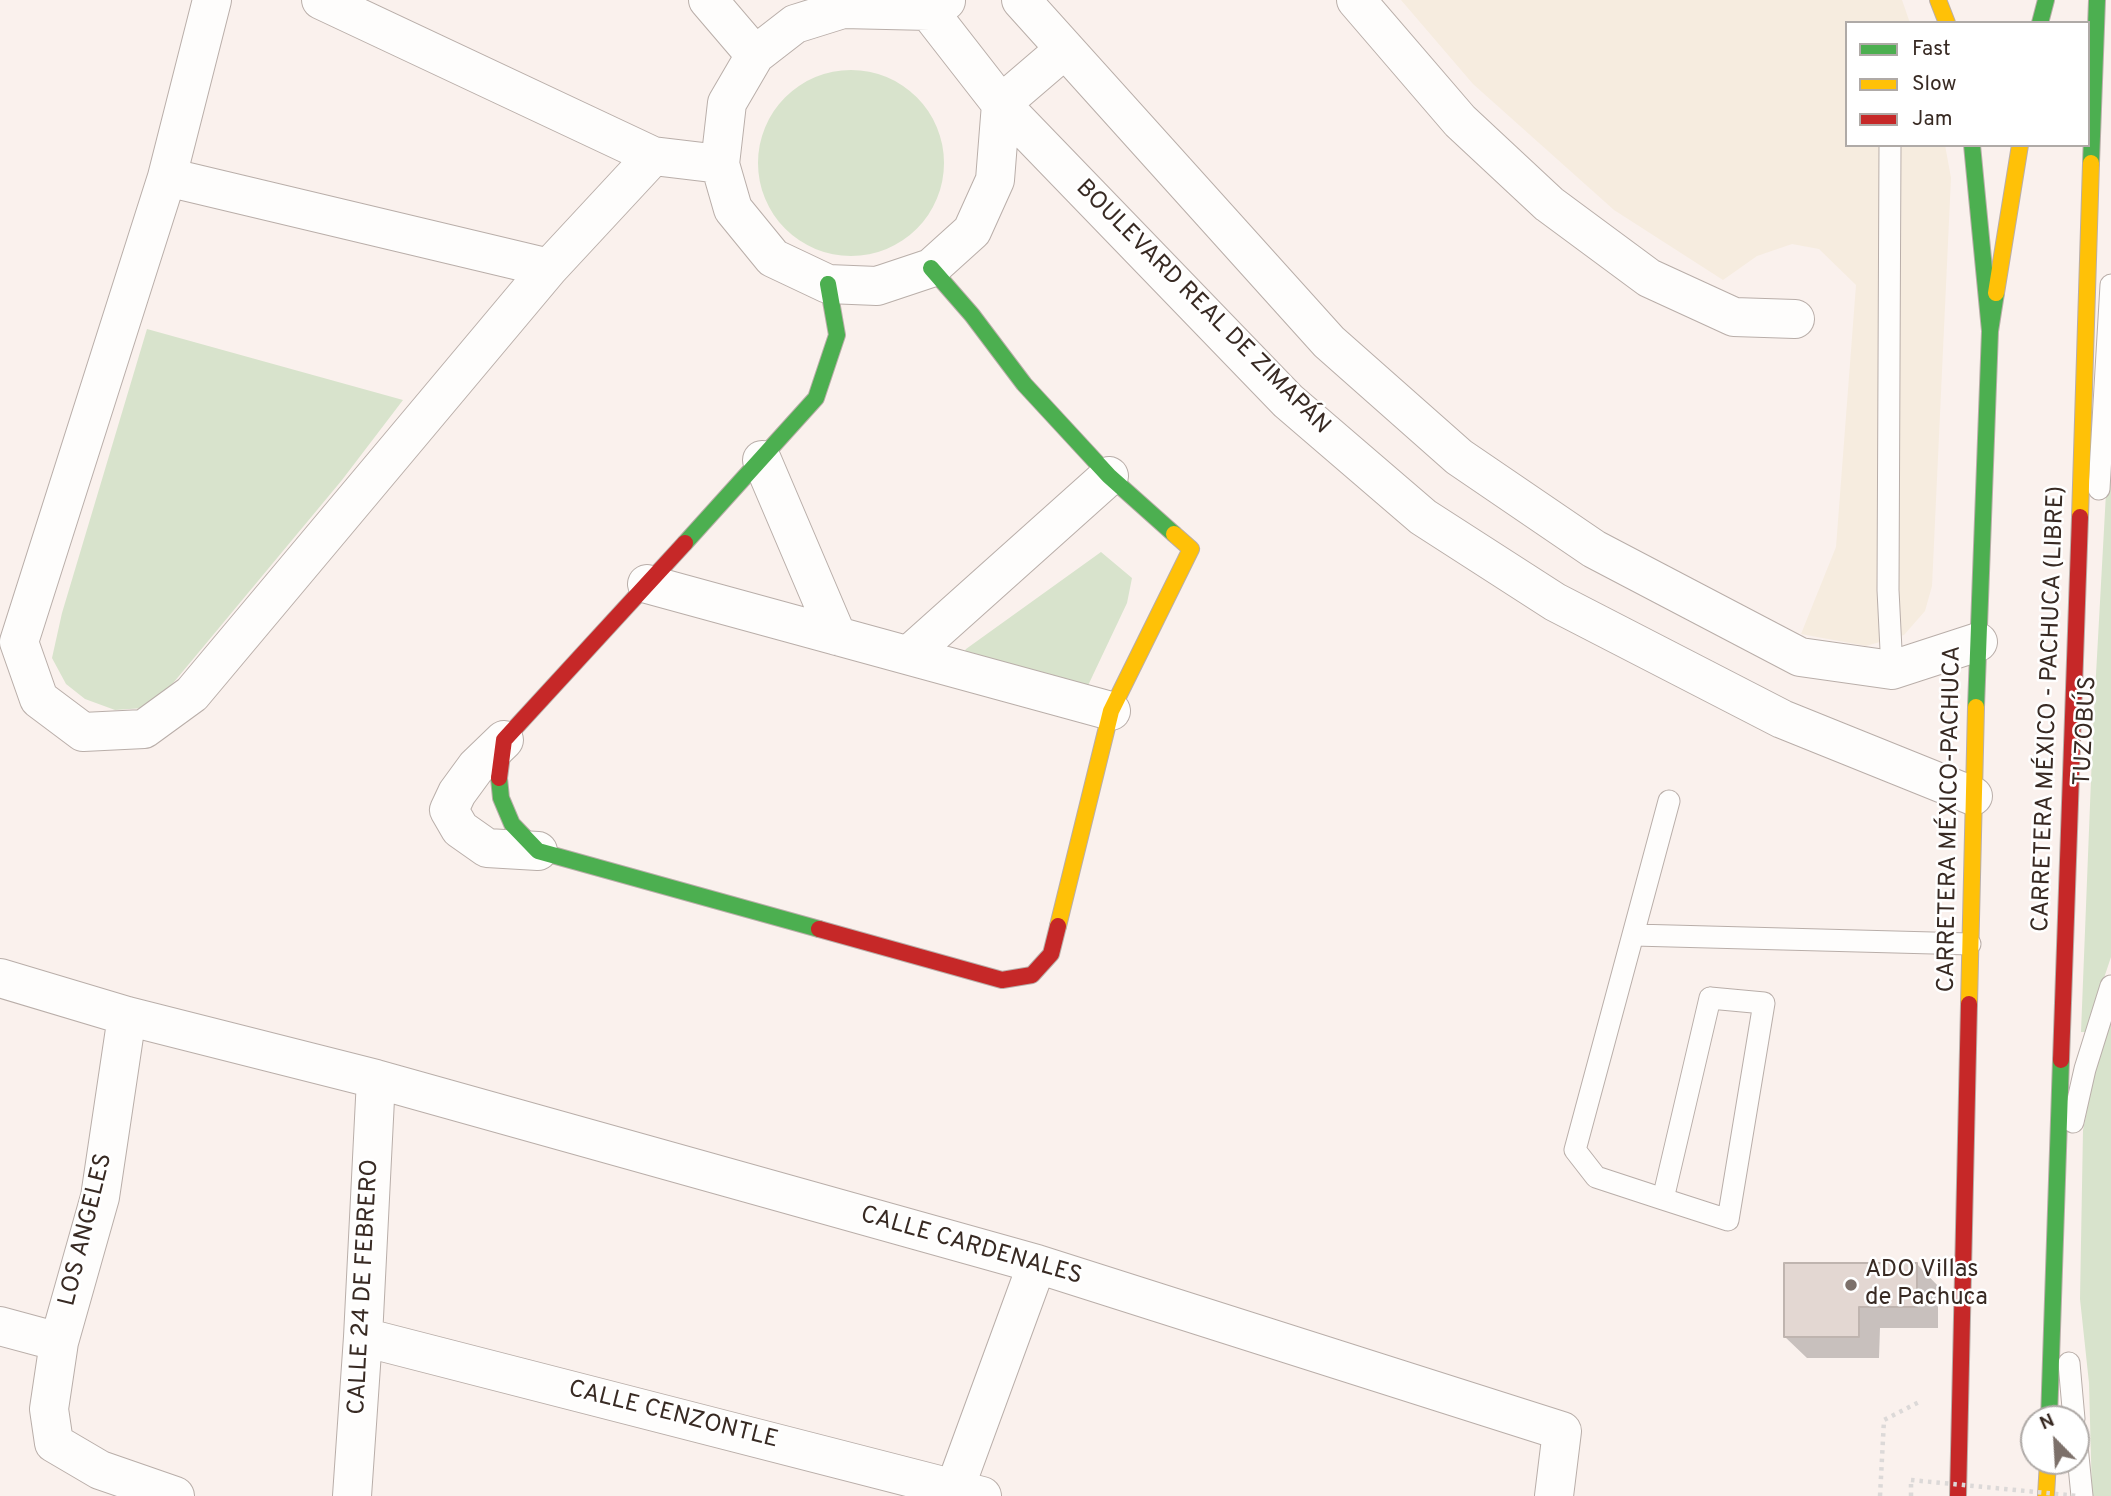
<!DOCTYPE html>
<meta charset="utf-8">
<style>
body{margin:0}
#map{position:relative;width:2111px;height:1496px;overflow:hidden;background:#faf1ed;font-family:Overpass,sans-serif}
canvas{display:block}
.legend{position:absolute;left:1845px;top:21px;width:245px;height:126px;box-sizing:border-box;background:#fff;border:2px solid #afaaa7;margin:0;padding:9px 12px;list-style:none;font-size:21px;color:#382a23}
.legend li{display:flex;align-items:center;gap:14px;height:35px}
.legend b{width:35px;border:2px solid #afaaa7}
.north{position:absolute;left:2020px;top:1405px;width:70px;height:70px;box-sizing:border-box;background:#fff;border:2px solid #afaaa7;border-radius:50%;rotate:336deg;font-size:19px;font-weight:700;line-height:28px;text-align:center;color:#382a23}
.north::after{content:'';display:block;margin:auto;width:24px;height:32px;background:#7c706a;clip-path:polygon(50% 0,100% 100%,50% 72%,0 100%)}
</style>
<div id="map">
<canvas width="2111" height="1496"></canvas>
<ul class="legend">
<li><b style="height:9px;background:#4caf50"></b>Fast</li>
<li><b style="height:9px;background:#ffc107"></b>Slow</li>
<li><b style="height:9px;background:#c62828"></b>Jam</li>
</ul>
<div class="north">N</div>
</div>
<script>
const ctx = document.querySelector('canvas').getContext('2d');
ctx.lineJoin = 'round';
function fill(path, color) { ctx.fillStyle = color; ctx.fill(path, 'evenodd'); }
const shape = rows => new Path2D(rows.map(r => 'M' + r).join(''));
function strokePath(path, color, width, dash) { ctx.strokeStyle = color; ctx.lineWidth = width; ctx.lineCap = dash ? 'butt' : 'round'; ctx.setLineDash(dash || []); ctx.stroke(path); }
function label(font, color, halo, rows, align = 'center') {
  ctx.font = font + ' Overpass,sans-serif'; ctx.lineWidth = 5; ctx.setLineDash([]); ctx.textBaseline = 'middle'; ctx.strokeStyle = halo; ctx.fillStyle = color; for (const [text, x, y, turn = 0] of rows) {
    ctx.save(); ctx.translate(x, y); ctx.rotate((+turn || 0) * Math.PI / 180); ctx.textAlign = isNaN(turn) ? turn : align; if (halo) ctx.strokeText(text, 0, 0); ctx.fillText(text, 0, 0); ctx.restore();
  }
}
const commercial = shape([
 [1401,0,1902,0,1910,23,1847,23,1847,145,1945,145,1951,178,1932,586,1925,611,1904,635,1866,646,1801,634,1836,547,1856,285,1819,249,1792,244,1757,256,1723,280,1614,210,1473,84]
]);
const green = shape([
 '758 163a93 93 0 1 1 186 0a93 93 0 1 1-186 0Z',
 [147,329,403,400,342,480,169,688,144,708,115,710,85,699,66,684,52,658,62,613],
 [2111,402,2111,957,2086,1032,2081,1032,2093,729],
 [1101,552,1132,578,1127,603,1075,713,950,675,966,649],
 [2111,1012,2111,1496,2092,1496,2089,1383,2080,1299,2083,1130,2098,1057]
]);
const shadow = shape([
 [1917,1264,1938,1286,1938,1328,1880,1328,1879,1358,1807,1358,1785,1337]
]);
const building = shape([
 [1784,1263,1917,1263,1917,1307,1859,1307,1859,1337,1784,1337,1784,1263]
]);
const path = shape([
 [1880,1496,1884,1420,1921,1401],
 [1911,1496,1911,1480]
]);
const lane = shape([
 [1890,145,1888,590,1892,670],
 [2099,489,2111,285],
 [1634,935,1970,944],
 [1710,998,1764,1003,1728,1220,1663,1199,1710,998],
 [2073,1122,2085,1069,2111,986],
 [1663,1199,1596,1177,1575,1150,1669,801],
 [2069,1363,2074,1419],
 [2076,1436,2082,1496]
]);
const street = shape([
 [212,0,167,177,19,642,39,699,83,732,144,729,192,694,549,268,653,156],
 [321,0,653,156,720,164],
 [708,0,755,55],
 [920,0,1001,104,1288,401,1423,517,1555,602,1782,719,1973,796],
 [1021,0,1329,342,1459,457,1594,549,1800,657,1892,670,1978,642],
 [1356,0,1460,121,1549,204,1649,278,1734,317,1795,319],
 [946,1,930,11,843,9,795,24,755,55,727,103,720,164,733,209,773,258,828,284,877,286,931,268,972,231,995,180,1001,104,1064,50],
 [167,177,549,268],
 [762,460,837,636],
 [647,584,1111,711],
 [909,655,1109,476],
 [504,740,476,767,457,793,449,810,460,829,487,848,538,851],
 [0,978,127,1016,376,1079,1037,1264,1562,1431,1554,1496],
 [127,1016,100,1197,59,1342,49,1409,54,1443,100,1470,175,1496],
 [0,1326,59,1342],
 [363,1337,982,1496],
 [352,1496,363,1337,376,1079],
 [952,1496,1037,1264]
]);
const fast = shape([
 [2040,23,2046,0],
 [1972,145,1990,331],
 [2091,163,2097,0],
 [931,268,972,315,1024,384,1109,476,1174,534],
 [685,543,816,398,837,335,828,284],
 [1976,707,1990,331,1996,293],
 [499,778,501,798,512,824,538,851,819,929],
 [2049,1419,2061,1060]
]);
const slow = shape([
 [1938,0,1947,23],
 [1996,293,2020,145],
 [2080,517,2091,163],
 [1058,926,1111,711,1191,549,1174,534],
 [1969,1004,1976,707],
 [2046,1496,2048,1461]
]);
const jam = shape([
 [499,778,504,740,685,543],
 [819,929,1002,980,1032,975,1051,954,1058,926],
 [2061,1060,2080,517],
 [1958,1496,1969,1004]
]);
const pathBridge = shape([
 [1911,1480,2078,1496]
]);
const markers = [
 [1851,1285,7,"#7c706a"]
];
const streetNames = [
 ["BOULEVARD REAL DE ZIMAPÁN",1202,308,45],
 ["CARRETERA MÉXICO - PACHUCA (LIBRE)",2050,709,-88],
 ["TUZOBÚS",2087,731,-87],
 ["CARRETERA MÉXICO-PACHUCA",1951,819,-89],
 ["LOS ANGELES",87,1230,-76],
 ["CALLE CARDENALES",971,1247,16],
 ["CALLE 24 DE FEBRERO",365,1287,-87],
 ["CALLE CENZONTLE",673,1416,14]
];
const poiNames = [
 ["ADO Villas",1865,1271],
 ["de Pachuca",1865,1299]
];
fill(commercial, '#f6ecdf');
fill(green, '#d8e3cc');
fill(shadow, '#0003');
fill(building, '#e3d7d2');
strokePath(building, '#bfb4af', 2);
strokePath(lane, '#b9aea9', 23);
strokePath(street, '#b9aea9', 40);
strokePath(fast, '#b9aea9', 18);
strokePath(slow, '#b9aea9', 18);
strokePath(jam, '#b9aea9', 18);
strokePath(path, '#dcd9d8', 4.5, [3.5, 5]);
strokePath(lane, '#fefdfc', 21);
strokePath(street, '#fefdfc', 38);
strokePath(fast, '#4caf50', 16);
strokePath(slow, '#ffc107', 16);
strokePath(jam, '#c62828', 16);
strokePath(pathBridge, '#dcd9d8', 4.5, [3.5, 5]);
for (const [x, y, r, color] of markers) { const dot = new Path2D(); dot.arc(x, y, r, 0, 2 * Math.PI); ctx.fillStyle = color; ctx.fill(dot); strokePath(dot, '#fff', 2.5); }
label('24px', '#382a23', '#fff', streetNames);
label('24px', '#382a23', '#fff', poiNames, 'left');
</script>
